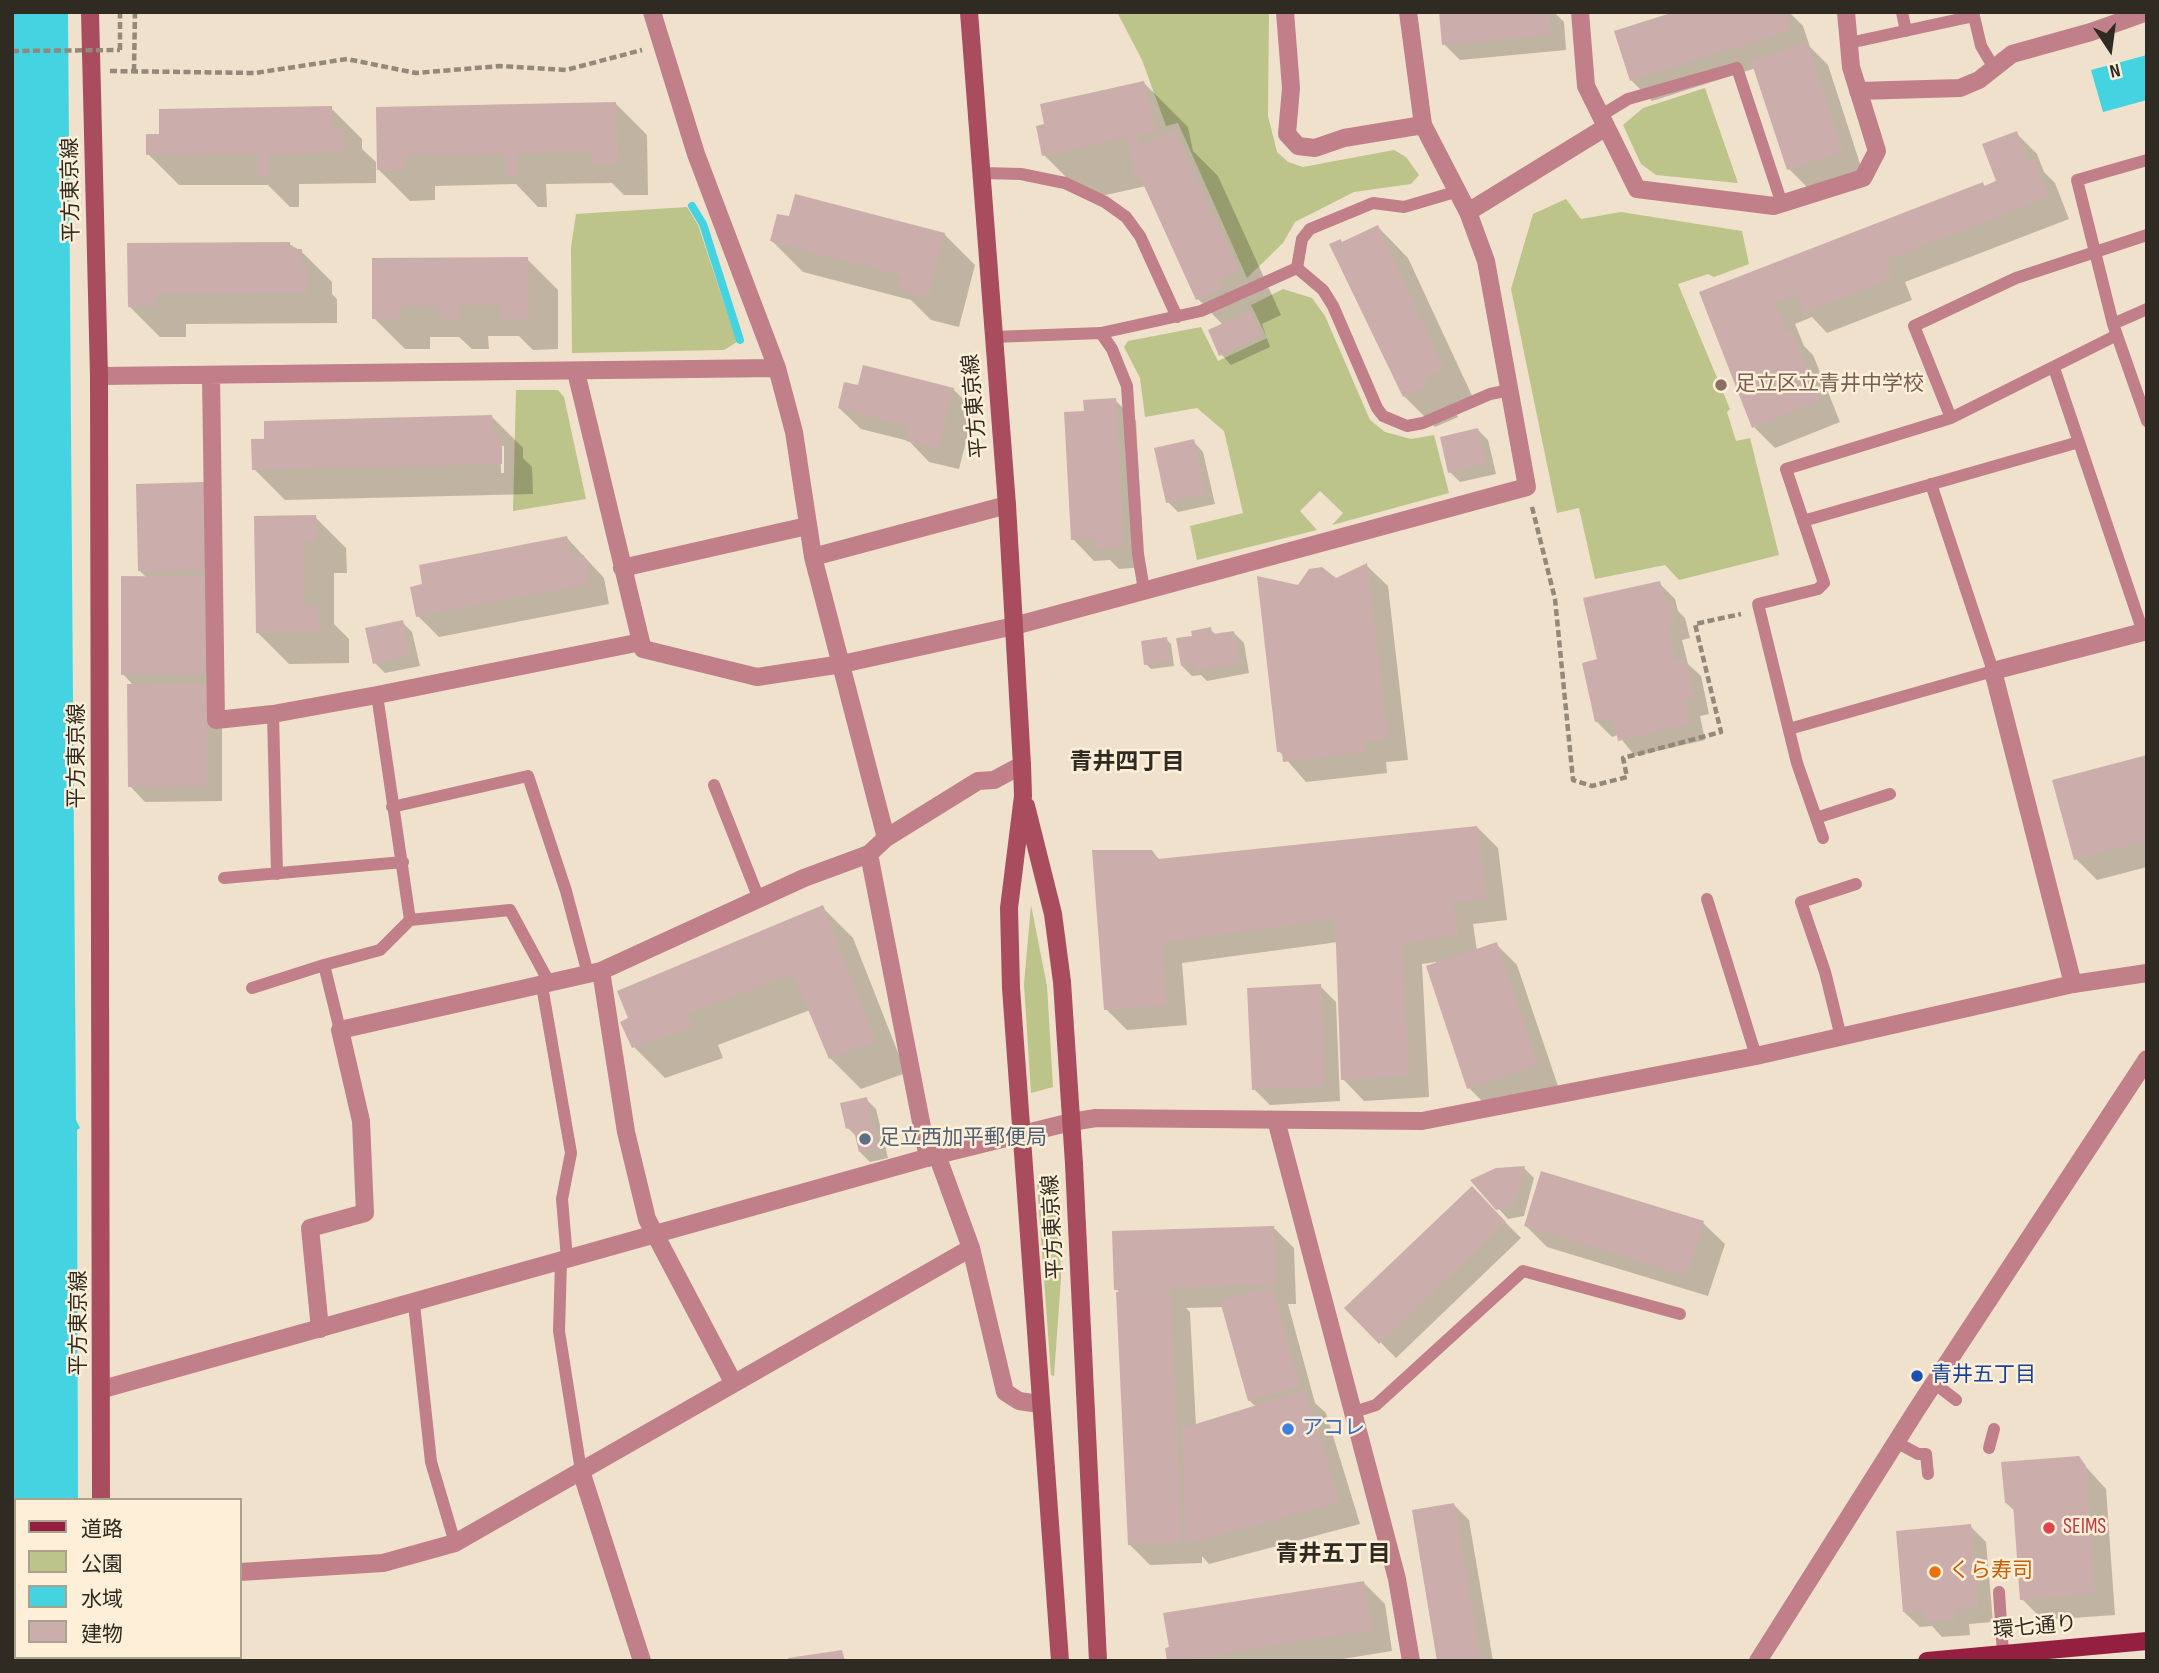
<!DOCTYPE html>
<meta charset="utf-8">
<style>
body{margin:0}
#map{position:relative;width:2159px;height:1673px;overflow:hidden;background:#efe1cb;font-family:"Sofia Sans Condensed","Noto Sans JP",sans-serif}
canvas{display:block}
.frame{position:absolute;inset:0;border:14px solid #302b22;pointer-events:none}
.legend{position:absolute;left:14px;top:1498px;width:228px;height:161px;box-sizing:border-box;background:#fdefd8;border:2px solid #aba18f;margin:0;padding:9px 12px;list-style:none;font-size:21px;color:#302b22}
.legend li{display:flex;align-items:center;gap:14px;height:35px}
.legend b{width:35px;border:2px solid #aba18f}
.north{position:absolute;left:2075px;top:14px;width:70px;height:70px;-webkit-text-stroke:5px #fdefd8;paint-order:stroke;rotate:167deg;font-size:19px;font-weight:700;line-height:28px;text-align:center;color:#302b22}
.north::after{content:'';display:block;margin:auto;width:24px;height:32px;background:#302b22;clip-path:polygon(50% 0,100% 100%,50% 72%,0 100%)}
</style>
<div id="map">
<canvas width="2159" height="1673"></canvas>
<div class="frame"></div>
<ul class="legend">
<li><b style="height:9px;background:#941f40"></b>道路</li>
<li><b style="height:19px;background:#bcc48a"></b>公園</li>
<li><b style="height:19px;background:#44d3e1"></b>水域</li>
<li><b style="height:19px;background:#cbaeab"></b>建物</li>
</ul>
<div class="north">N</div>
</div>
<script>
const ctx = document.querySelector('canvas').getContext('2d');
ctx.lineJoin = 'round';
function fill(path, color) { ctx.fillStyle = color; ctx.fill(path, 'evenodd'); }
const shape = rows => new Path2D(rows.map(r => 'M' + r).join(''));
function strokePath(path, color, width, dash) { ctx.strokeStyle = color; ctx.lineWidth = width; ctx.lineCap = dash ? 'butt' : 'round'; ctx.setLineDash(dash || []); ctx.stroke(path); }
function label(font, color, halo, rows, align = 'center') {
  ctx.font = font + ' "Sofia Sans Condensed","Noto Sans JP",sans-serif'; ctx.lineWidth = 5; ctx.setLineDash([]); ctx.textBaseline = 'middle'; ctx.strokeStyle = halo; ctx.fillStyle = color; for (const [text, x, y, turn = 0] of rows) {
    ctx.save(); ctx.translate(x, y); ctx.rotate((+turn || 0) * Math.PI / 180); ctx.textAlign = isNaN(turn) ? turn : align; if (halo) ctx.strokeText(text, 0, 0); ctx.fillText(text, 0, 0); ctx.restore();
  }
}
const green = shape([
 [1117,12,1269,12,1268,116,1277,152,1288,162,1303,167,1394,150,1406,157,1419,175,1411,184,1354,192,1295,222,1283,243,1247,278,1178,123,1166,126,1142,60],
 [1705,88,1738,183,1656,175,1641,164,1623,125,1643,108],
 [1566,199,1581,219,1621,212,1742,231,1749,264,1714,277,1708,274,1678,284,1730,409,1727,412,1736,441,1750,438,1779,555,1679,580,1665,565,1595,579,1579,508,1557,513,1511,289,1533,214],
 [687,207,698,225,737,342,724,350,572,353,571,247,576,214],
 [1283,289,1312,298,1325,316,1370,420,1385,432,1411,439,1434,435,1449,493,1332,525,1343,513,1320,491,1300,511,1317,530,1197,560,1190,526,1243,513,1224,431,1197,408,1145,417,1140,378,1124,347,1128,341,1201,327,1218,361,1267,338,1251,305],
 [516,390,558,390,564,397,586,499,513,511],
 [1031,905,1047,986,1053,1087,1031,1093,1024,984],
 [1059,1178,1061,1279,1054,1376,1051,1375,1037,1183]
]);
const water = shape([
 [12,12,68,12,76,1120,80,1128,77,1130,78,1500,16,1500,16,1657,80,1657,80,1661,12,1661],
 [2147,55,2147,100,2103,112,2091,70]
]);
const shadow = shape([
 [1441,12,1554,12,1564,22,1566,50,1460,60,1444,44],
 [1680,12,1789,12,1803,26,1810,47,1828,65,1863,173,1810,190,1789,169,1756,68,1652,101,1631,80],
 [1144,83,1188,127,1193,151,1218,176,1281,315,1262,324,1270,347,1231,365,1221,354,1223,325,1198,299,1146,186,1088,199,1044,155],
 [616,104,647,135,648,195,624,195,612,183,546,184,547,207,538,207,516,184,435,186,435,200,410,201,379,170,378,108],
 [331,108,362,139,362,149,376,162,376,183,299,184,299,207,290,207,268,185,179,185,148,154,161,135],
 [2016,133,2037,154,2044,172,2055,183,2069,219,1905,282,1912,300,1827,333,1812,317,1795,324,1804,346,1813,355,1840,422,1775,448,1754,427,1702,293,1983,184,1985,187,1998,182],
 [1378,227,1408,258,1474,400,1454,409,1458,417,1435,427,1404,396,1343,243],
 [944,234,975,265,959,327,931,320,911,300,803,272,772,241],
 [289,244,301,251,332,282,332,294,337,299,337,323,186,324,186,337,160,337,129,306,129,245],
 [527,259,558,290,558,349,533,350,519,336,488,336,489,349,472,349,459,337,430,337,430,349,405,349,374,318,374,260],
 [859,387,953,389,974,410,959,469,929,462,909,441,861,429,839,408],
 [1115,400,1136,421,1144,567,1119,569,1110,560,1094,561,1073,539,1085,413],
 [492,417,523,448,523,458,532,467,533,494,285,500,254,469],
 [500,446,504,446,504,473,501,473],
 [1478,430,1488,440,1496,474,1460,482,1450,472],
 [1193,441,1203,452,1215,504,1178,512,1168,502],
 [203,484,222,701,222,801,145,802,130,786,134,686,123,674,147,578,140,571],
 [315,517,346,548,347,573,334,573,334,624,349,639,349,663,289,664,258,633],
 [567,538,604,578,609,604,439,637,418,616],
 [1367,566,1388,586,1408,760,1386,762,1387,773,1306,782,1279,751,1299,587,1336,580],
 [1659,583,1675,599,1678,611,1685,618,1690,638,1682,640,1688,664,1701,676,1709,714,1700,716,1705,740,1635,756,1618,735,1612,737,1596,721,1599,661],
 [402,622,412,632,420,666,385,673,375,663],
 [1210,629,1216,635,1234,633,1244,643,1249,673,1207,681,1201,675,1192,676,1182,666],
 [1166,639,1171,644,1174,666,1151,669,1146,664],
 [2147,756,2147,867,2097,880,2076,859],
 [1477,827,1498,848,1507,920,1473,924,1477,951,1496,944,1517,965,1558,1086,1490,1109,1469,1088,1436,962,1422,964,1429,1097,1364,1101,1343,1079,1338,942,1182,963,1187,1025,1127,1030,1106,1009,1152,852,1160,860],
 [822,907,853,938,906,1073,861,1089,830,1058,810,1010,718,1045,723,1058,665,1078,634,1047],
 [1320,986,1336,1002,1340,1101,1270,1105,1254,1089],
 [866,1099,876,1109,888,1158,870,1162,860,1152,857,1137,848,1128],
 [1524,1168,1534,1178,1524,1216,1508,1219,1498,1208],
 [1542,1173,1703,1223,1725,1244,1708,1296,1547,1247,1526,1226],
 [1472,1189,1521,1238,1396,1358,1347,1308],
 [1273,1227,1294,1248,1296,1304,1288,1304,1315,1403,1326,1413,1360,1524,1209,1564,1202,1556,1202,1563,1150,1565,1129,1544,1120,1293,1116,1289],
 [1224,1307,1249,1400,1256,1407,1196,1426,1190,1312,1186,1308],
 [2078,1458,2106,1489,2115,1615,2043,1620,2022,1599,2016,1512,2006,1503],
 [1454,1505,1469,1520,1493,1661,1439,1661],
 [1970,1526,1986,1542,1993,1622,1969,1624,1970,1635,1942,1637,1932,1626,1920,1627,1904,1612],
 [1364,1583,1385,1604,1392,1651,1330,1661,1169,1661]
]);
const stream = shape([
 [692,206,703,224,740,340]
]);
const building = shape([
 [1439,12,1549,12,1551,35,1442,45],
 [1674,12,1785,12,1791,30,1630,81,1614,31],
 [1807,42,1843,152,1787,170,1751,61],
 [1144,81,1156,131,1137,135,1139,146,1174,130,1239,271,1219,280,1222,288,1196,300,1140,177,1136,178,1127,137,1042,156,1036,126,1044,124,1040,104],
 [616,102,618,164,591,165,591,152,516,154,517,176,506,176,505,154,405,156,405,170,377,170,376,107],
 [332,106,332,130,345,129,345,153,269,154,269,177,258,177,257,154,146,155,146,134,159,134,159,109],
 [2017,131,2028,162,2034,159,2049,197,1885,261,1892,279,1805,313,1797,294,1775,303,1788,334,1793,332,1820,401,1752,428,1699,292,1983,182,1984,186,1996,181,1982,144],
 [795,194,945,233,928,297,898,290,902,276,770,241,777,214,789,216],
 [1378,225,1444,369,1425,378,1428,386,1403,397,1329,244,1341,239,1342,242],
 [290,242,290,249,302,249,302,266,307,266,307,293,156,294,156,307,128,307,127,243],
 [528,257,528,319,501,319,500,305,458,305,458,319,439,319,439,306,400,306,400,319,372,319,372,258],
 [1250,311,1261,336,1219,356,1208,330],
 [863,365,954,388,938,449,906,441,910,427,838,408,844,382,858,385],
 [1116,398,1124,547,1096,549,1096,539,1071,540,1064,412,1084,411,1083,400],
 [492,415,493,435,502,434,502,464,252,470,251,439,264,439,264,421],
 [1478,428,1486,464,1448,473,1440,437],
 [1194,439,1206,494,1166,503,1154,448],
 [204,482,206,570,138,571,136,484],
 [316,515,317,542,303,542,304,606,318,606,319,633,256,633,254,516],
 [567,536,572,557,584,555,589,584,416,617,410,587,422,584,419,565],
 [1367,563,1388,739,1365,742,1366,752,1283,762,1282,752,1277,752,1257,576,1298,585,1309,569,1322,567,1336,578],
 [121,576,206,577,205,675,121,675],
 [1660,581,1665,602,1670,601,1675,623,1668,624,1676,661,1685,659,1694,698,1685,700,1690,724,1618,741,1613,718,1595,722,1582,663,1597,659,1583,598],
 [403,620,410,656,373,664,365,628],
 [1211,627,1212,634,1234,631,1240,663,1195,671,1194,664,1181,666,1176,638,1192,636,1191,631],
 [1167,637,1170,661,1144,665,1141,641],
 [207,683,207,786,128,787,127,684],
 [2147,755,2147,840,2074,860,2052,780],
 [1477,826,1487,899,1453,903,1458,935,1402,944,1409,1076,1341,1080,1335,919,1162,943,1167,1005,1104,1010,1092,850,1152,850,1158,859],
 [823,905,876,1042,829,1059,793,974,688,1014,694,1027,632,1048,620,1022,628,1018,617,991],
 [1497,942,1538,1065,1467,1089,1426,966],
 [1321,984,1325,1086,1252,1090,1247,988],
 [867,1097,879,1148,859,1152,853,1127,846,1129,840,1103],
 [1525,1166,1514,1206,1496,1210,1470,1180,1496,1168],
 [1541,1171,1704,1221,1687,1276,1524,1226],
 [1472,1186,1506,1222,1379,1344,1344,1308],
 [1274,1226,1276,1284,1114,1290,1112,1231],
 [1272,1286,1300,1386,1248,1401,1220,1301],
 [1170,1289,1182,1542,1128,1545,1116,1292],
 [1305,1390,1340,1503,1186,1544,1183,1428],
 [2079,1456,2086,1466,2095,1594,2020,1600,2013,1503,2005,1503,2001,1462],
 [1454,1503,1481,1661,1437,1661,1412,1510],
 [1971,1524,1978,1607,1954,1609,1955,1620,1925,1622,1924,1611,1903,1612,1896,1531],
 [1364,1581,1372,1630,1196,1658,1197,1661,1167,1661,1165,1648,1169,1647,1163,1613],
 [842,1650,845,1661,789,1661,788,1658]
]);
const path = shape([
 [120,50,120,12],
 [110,71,255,73,347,59,416,73,500,66,566,70,642,50],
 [134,71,135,12],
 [1532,507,1555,599,1573,780,1592,786,1627,777,1623,758,1721,732,1695,624,1741,614]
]);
const service = shape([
 [1902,12,1906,31],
 [1973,12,1981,46,1994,68],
 [1849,43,1974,16],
 [1600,116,1628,99,1737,68,1782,204],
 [2147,160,2077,180,2113,324,2147,421],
 [983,173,1021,174,1065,183,1105,202,1126,217,1140,236,1177,317],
 [1297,268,1323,290,1333,306,1377,408,1383,416,1407,426,1423,423,1490,394,1510,390],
 [2113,324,2147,309],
 [1101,333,1112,349,1127,386,1138,554,1144,590],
 [993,337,1101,333,1201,311,1297,268,1302,239,1310,229,1373,203,1404,207,1455,192],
 [2054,368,2143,632],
 [1951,418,1914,326,2016,278,2147,235],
 [1803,521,2079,442],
 [273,714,277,874],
 [1789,729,1993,671,1931,484],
 [714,785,759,899],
 [392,807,528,776,566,891,588,974],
 [1816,818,1890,794],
 [1823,838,1797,763,1758,604,1818,589,1824,583,1786,469,1951,418,2117,335],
 [224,878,403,862],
 [1707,899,1756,1056],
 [410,920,510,910,550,984],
 [542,986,571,1153,562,1199,567,1259],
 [252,988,324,965],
 [340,1030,324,965,380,950,410,920,377,695],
 [1841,1037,1825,972,1801,902,1856,884],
 [561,1262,559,1331,581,1471],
 [414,1304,431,1462,455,1543],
 [1934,1383,1956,1400],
 [1351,1413,1376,1405,1523,1271,1680,1314],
 [1896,1442,1918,1454,1926,1454,1928,1474],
 [1989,1448,1994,1429],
 [1999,1592,2003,1654]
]);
const minor = shape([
 [652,12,696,154,777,368,794,432,813,557,886,838],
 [1285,12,1291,88,1287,134,1298,146,1315,148,1344,138,1423,125],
 [1580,12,1586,86,1637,189,1774,206,1863,178,1877,151,1851,67,1846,12],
 [1858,91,1960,88,1979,80,2012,54,2091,32,2147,12],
 [1468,212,1606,127],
 [99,376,777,368],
 [211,376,216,720,273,714,377,695,641,642,576,372],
 [813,557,1007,505],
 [622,568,807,526],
 [641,642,643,649,757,677,842,664,1014,626,1527,487,1486,261,1468,212,1423,125,1408,12],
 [869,854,928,1158],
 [601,971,626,1132,647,1219,733,1382],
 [2073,984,1993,671,2147,631],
 [1276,1120,1397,1579,1411,1661],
 [937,1155,971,1248,1005,1392,1019,1401,1039,1404],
 [320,1329,310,1228,365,1213,361,1121,340,1030,601,971,804,878,869,854,886,838,978,781,994,780,1022,765],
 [581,1471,642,1661],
 [240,1572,383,1563,455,1543,971,1248]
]);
const tertiary = shape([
 [103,1389,937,1155,1071,1122,1096,1118,1422,1121,1756,1056,2073,984,2147,973],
 [1758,1661,1917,1409,2147,1059]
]);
const secondary = shape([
 [90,12,99,376,101,1500],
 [969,12,1007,505,1022,765,1023,796,1009,908,1011,988,1060,1661],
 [1026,806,1053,914,1062,982,1074,1164,1098,1661],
 [102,1657,102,1661]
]);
const primary = shape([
 [1927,1661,2147,1641]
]);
const pathBridge = shape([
 [12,51,120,50]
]);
const markers = [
 [1721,385,7,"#8d6e63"],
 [865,1139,7,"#5c6f8a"],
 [1917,1376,7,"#1a4fb4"],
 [1288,1429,7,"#3f7fe0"],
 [2049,1528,7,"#e0444e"],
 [1935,1572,7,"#e8710a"]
];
const streetNames = [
 ["平方東京線",72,190,-91],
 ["平方東京線",976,406,-95],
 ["平方東京線",78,756,-90],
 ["平方東京線",1054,1227,-93],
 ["平方東京線",80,1323,-90],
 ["環七通り",2035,1628,-5]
];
const educationNames = [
 ["足立区立青井中学校",1735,385]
];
const serviceNames = [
 ["足立西加平郵便局",879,1139]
];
const transitNames = [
 ["青井五丁目",1931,1376]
];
const shopNames = [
 ["アコレ",1302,1429]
];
const healthNames = [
 ["SEIMS",2063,1528]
];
const foodNames = [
 ["くら寿司",1949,1572]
];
const neighbourhoodNames = [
 ["青井四丁目",1127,763],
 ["青井五丁目",1333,1555]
];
fill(green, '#bcc48a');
fill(water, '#44d3e1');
fill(shadow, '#0003');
strokePath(stream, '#44d3e1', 8);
fill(building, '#cbaeab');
strokePath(path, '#93897a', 4.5, [7, 3.5]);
strokePath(service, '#c07f89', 12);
strokePath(minor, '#c07f89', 18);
strokePath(tertiary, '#c07f89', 18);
strokePath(secondary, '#a84c5e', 18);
strokePath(primary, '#941f40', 18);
strokePath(pathBridge, '#93897a', 4.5, [7, 3.5]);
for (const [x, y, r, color] of markers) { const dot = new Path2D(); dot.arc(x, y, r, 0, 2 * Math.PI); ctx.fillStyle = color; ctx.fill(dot); strokePath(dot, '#fdefd8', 2.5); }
label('21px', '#302b22', '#fdefd8', streetNames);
label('21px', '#785e54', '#fdefd8', educationNames, 'left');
label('21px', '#4e5e75', '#fdefd8', serviceNames, 'left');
label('21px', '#164399', '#fdefd8', transitNames, 'left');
label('21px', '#366cbe', '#fdefd8', shopNames, 'left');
label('21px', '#be3a42', '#fdefd8', healthNames, 'left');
label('21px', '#c56008', '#fdefd8', foodNames, 'left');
label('bold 23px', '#302b22', '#fdefd8', neighbourhoodNames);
</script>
